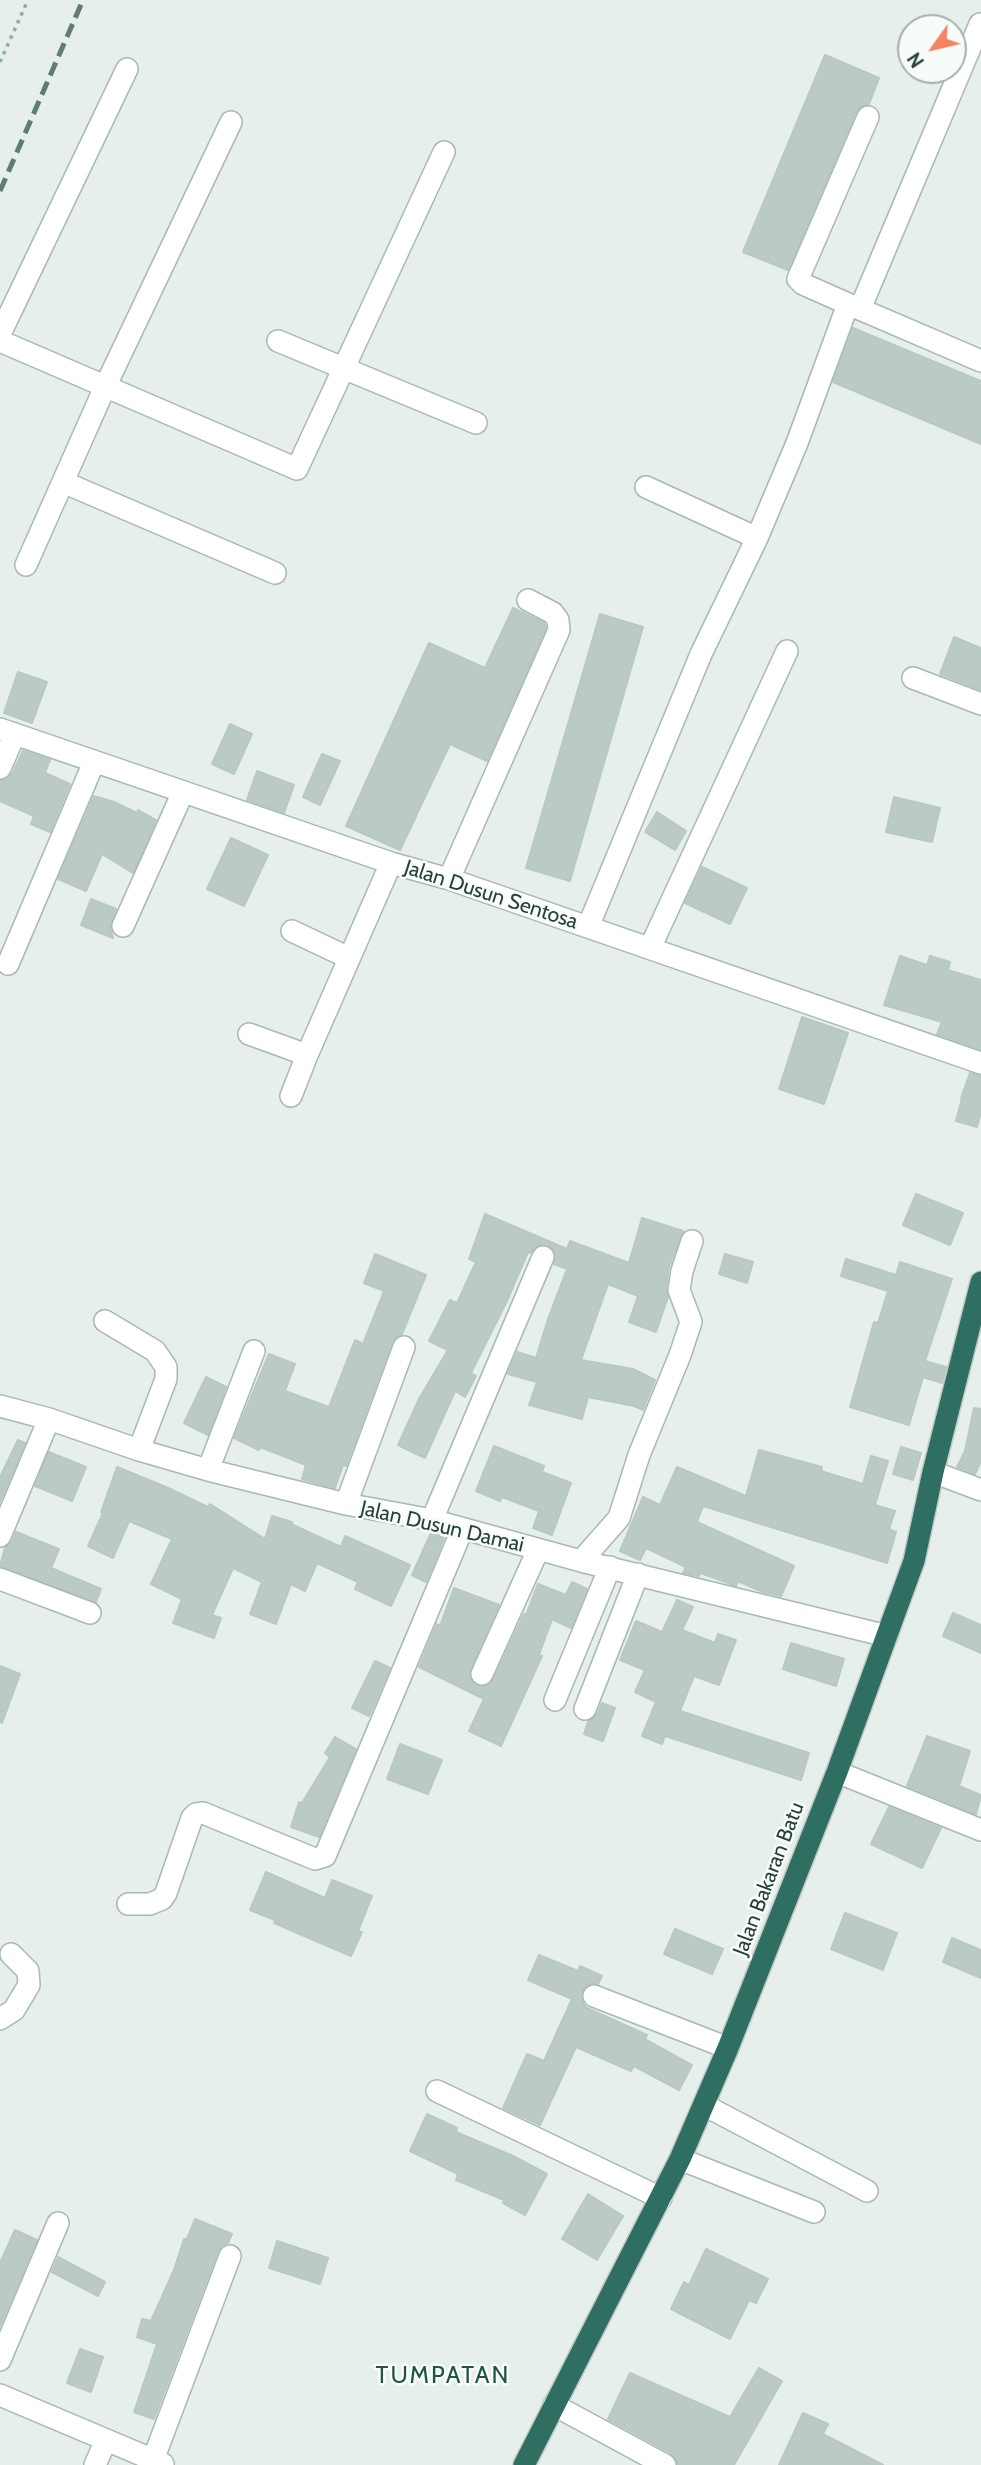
<!DOCTYPE html>
<style>
body{margin:0}
#map{position:relative;width:981px;height:2465px;overflow:hidden;background:#e6efeb;font-family:Cabin,sans-serif}
canvas{display:block}
.north{position:absolute;left:897px;top:14px;width:70px;height:70px;box-sizing:border-box;background:#f7fbf9;border:2px solid #a3b1ad;border-radius:50%;rotate:236deg;font-size:19px;font-weight:700;line-height:28px;text-align:center;color:#24423a}
.north::after{content:'';display:block;margin:auto;width:24px;height:32px;background:#f4845f;clip-path:polygon(50% 0,100% 100%,50% 72%,0 100%)}
</style>
<div id="map">
<canvas width="981" height="2465"></canvas>
<div class="north">N</div>
</div>
<script>
const ctx = document.querySelector('canvas').getContext('2d');
ctx.lineJoin = 'round';
function fill(path, color) { ctx.fillStyle = color; ctx.fill(path, 'evenodd'); }
const shape = rows => new Path2D(rows.map(r => 'M' + r).join(''));
function strokePath(path, color, width, dash) { ctx.strokeStyle = color; ctx.lineWidth = width; ctx.lineCap = dash ? 'butt' : 'round'; ctx.setLineDash(dash || []); ctx.stroke(path); }
function label(font, color, halo, rows, align = 'center') {
  ctx.font = font + ' Cabin,sans-serif'; ctx.lineWidth = 5; ctx.setLineDash([]); ctx.textBaseline = 'middle'; ctx.strokeStyle = halo; ctx.fillStyle = color; for (const [text, x, y, turn = 0] of rows) {
    ctx.save(); ctx.translate(x, y); ctx.rotate((+turn || 0) * Math.PI / 180); ctx.textAlign = isNaN(turn) ? turn : align; if (halo) ctx.strokeText(text, 0, 0); ctx.fillText(text, 0, 0); ctx.restore();
  }
}
const building = shape([
 [825,55,879,78,869,104,861,106,856,112,788,270,743,252,825,55],
 [853,328,981,381,981,444,833,382,853,328],
 [513,608,544,623,546,628,487,761,450,744,400,850,346,826,429,643,485,668,513,608],
 [600,614,643,627,570,881,526,868,600,614],
 [954,637,981,648,981,690,940,674,954,637],
 [18,672,47,682,32,723,4,713,18,672],
 [230,724,252,734,234,774,212,764,230,724],
 [23,751,50,760,45,773,70,784,50,832,31,824,34,816,0,801,0,781,7,779,12,774,23,751],
 [322,754,340,761,320,805,303,797,322,754],
 [257,771,294,785,284,813,247,800,257,771],
 [94,796,114,802,137,813,138,810,156,820,133,873,102,854,86,891,58,879,94,796],
 [894,797,940,808,932,842,886,832,894,797],
 [657,812,686,831,675,850,645,832,657,812],
 [231,838,268,855,244,906,207,889,231,838],
 [702,867,747,888,730,924,685,903,702,867],
 [91,899,116,909,110,927,113,938,81,925,91,899],
 [900,956,927,965,930,956,950,962,948,970,981,980,981,1049,937,1034,942,1022,884,1005,900,956],
 [802,1017,848,1033,824,1104,779,1089,802,1017],
 [970,1073,981,1076,981,1112,977,1127,956,1121,962,1098,961,1098,970,1073],
 [916,1194,963,1213,950,1245,903,1225,916,1194],
 [485,1214,567,1249,570,1241,629,1263,642,1218,683,1231,669,1267,666,1288,668,1297,656,1332,629,1322,638,1296,608,1284,581,1360,633,1369,655,1380,643,1410,634,1406,588,1397,582,1419,529,1405,537,1382,508,1374,517,1352,536,1358,548,1319,567,1269,554,1264,556,1256,553,1249,541,1244,535,1247,530,1253,528,1252,507,1301,471,1373,476,1376,465,1397,455,1391,425,1458,398,1445,419,1399,448,1350,429,1341,450,1300,457,1303,476,1262,469,1259,485,1214],
 [375,1254,426,1275,402,1334,396,1337,392,1342,346,1466,343,1465,335,1488,302,1479,306,1465,260,1447,259,1450,234,1438,269,1354,295,1364,285,1391,329,1407,355,1340,363,1344,384,1291,364,1283,375,1254],
 [725,1254,753,1262,747,1283,719,1274,725,1254],
 [846,1259,896,1275,900,1262,952,1279,925,1361,946,1367,942,1383,923,1377,909,1425,850,1407,874,1322,878,1323,888,1291,841,1276,846,1259],
 [206,1377,226,1387,208,1435,184,1423,206,1377],
 [974,1408,981,1409,981,1461,975,1474,957,1467,965,1451,974,1408],
 [18,1440,25,1443,0,1502,0,1477,18,1440],
 [494,1446,544,1466,542,1472,571,1483,552,1535,533,1528,539,1511,502,1497,500,1501,476,1491,494,1446],
 [901,1447,921,1453,913,1480,893,1474,901,1447],
 [759,1450,822,1467,821,1471,863,1484,871,1456,888,1461,875,1505,895,1511,889,1529,896,1532,887,1563,703,1506,697,1522,794,1566,781,1596,763,1592,738,1581,736,1586,701,1573,699,1576,683,1573,686,1567,646,1548,640,1560,620,1551,643,1497,660,1505,677,1467,746,1496,759,1450],
 [49,1452,86,1467,72,1501,35,1486,49,1452],
 [117,1467,166,1487,208,1507,210,1504,265,1539,272,1516,292,1522,291,1524,341,1547,345,1536,410,1565,391,1606,355,1589,358,1582,317,1563,305,1591,291,1584,276,1624,250,1614,262,1582,233,1568,212,1615,221,1618,214,1638,173,1623,182,1599,151,1584,172,1539,129,1521,113,1558,88,1546,103,1513,101,1512,117,1467],
 [16,1532,59,1549,51,1568,101,1589,96,1602,0,1566,5,1548,12,1542,16,1532],
 [431,1533,444,1538,426,1582,412,1575,431,1533],
 [572,1582,587,1589,571,1628,552,1619,539,1655,542,1656,501,1746,469,1731,484,1699,419,1667,437,1624,440,1626,454,1588,499,1605,470,1669,471,1681,483,1687,489,1685,494,1679,524,1614,526,1615,538,1584,566,1595,572,1582],
 [677,1600,693,1607,682,1630,715,1643,718,1634,736,1640,719,1685,694,1676,680,1711,809,1753,801,1780,665,1736,662,1744,642,1736,656,1702,635,1692,645,1670,620,1660,636,1621,662,1632,677,1600],
 [953,1613,981,1625,981,1653,943,1636,953,1613],
 [791,1643,844,1659,836,1686,783,1669,791,1643],
 [375,1661,390,1668,369,1716,352,1708,375,1661],
 [0,1666,20,1674,2,1723,0,1722,0,1666],
 [602,1703,615,1708,603,1741,584,1734,588,1722,597,1714,602,1703],
 [927,1736,970,1751,959,1786,981,1795,976,1814,907,1786,927,1736],
 [335,1737,356,1749,319,1837,291,1827,299,1802,302,1803,330,1757,325,1753,335,1737],
 [400,1744,442,1760,428,1794,387,1779,400,1744],
 [889,1807,941,1828,922,1868,871,1844,889,1807],
 [266,1872,325,1898,332,1880,372,1896,358,1931,362,1932,351,1956,274,1923,275,1920,250,1910,266,1872],
 [845,1913,897,1933,883,1970,831,1949,845,1913],
 [675,1929,723,1949,712,1974,664,1954,675,1929],
 [952,1938,981,1950,981,1978,943,1962,952,1938],
 [539,1955,578,1971,580,1966,602,1976,598,1984,591,1983,582,1991,583,2004,587,2008,647,2035,645,2039,692,2065,679,2090,634,2066,631,2071,576,2047,540,2125,503,2108,527,2054,544,2061,572,1999,528,1980,539,1955],
 [427,2114,457,2128,456,2132,513,2156,547,2174,525,2215,503,2203,504,2200,456,2180,458,2174,410,2151,427,2114],
 [588,2194,623,2216,597,2260,562,2239,588,2194],
 [195,2219,232,2234,228,2243,222,2245,218,2251,154,2419,134,2412,157,2344,137,2337,142,2319,151,2321,174,2270,184,2239,187,2239,195,2219],
 [15,2230,37,2240,0,2326,0,2263,15,2230],
 [277,2241,328,2258,320,2284,269,2268,277,2241],
 [706,2249,768,2279,756,2303,749,2300,730,2339,671,2309,684,2282,689,2285,706,2249],
 [58,2257,105,2282,98,2296,52,2272,58,2257],
 [80,2349,103,2357,91,2392,67,2383,80,2349],
 [759,2368,782,2381,734,2465,678,2465,671,2453,608,2419,630,2373,730,2417,759,2368],
 [803,2413,828,2424,823,2434,883,2465,779,2465,803,2413]
]);
const path = shape([
 [0,62,28,0]
]);
const minor = shape([
 [868,117,798,279,803,284,848,304,981,361],
 [860,309,980,24],
 [0,334,127,69],
 [0,341,297,469,444,152],
 [278,341,476,423],
 [63,482,275,573],
 [646,487,757,538],
 [26,565,105,387,231,122],
 [913,678,981,704],
 [0,729,391,863,449,879,981,1063],
 [0,768,15,734],
 [449,879,559,630,558,620,553,613,528,600],
 [123,926,183,792],
 [588,927,701,654,757,538,797,443,848,304],
 [292,931,349,958],
 [650,948,787,651],
 [8,964,94,762],
 [249,1034,307,1055],
 [291,1096,307,1055,391,863],
 [105,1321,155,1351,166,1367,166,1379,139,1450],
 [0,1406,49,1419,139,1450,208,1470,346,1504,432,1520,581,1561,887,1636],
 [208,1470,254,1351],
 [933,1472,981,1490],
 [346,1504,404,1347],
 [432,1520,543,1257],
 [0,1536,49,1419],
 [581,1561,619,1518,639,1455,680,1355,691,1322,679,1290,682,1271,692,1241],
 [0,1579,90,1613],
 [482,1674,538,1550],
 [555,1700,610,1567],
 [585,1709,638,1574],
 [837,1772,981,1830],
 [128,1904,150,1904,162,1899,166,1893,192,1818,196,1814,203,1813,315,1859,325,1856,462,1530],
 [594,1996,728,2048],
 [0,2019,14,2010,29,1985,28,1971,11,1954],
 [437,2091,661,2198],
 [704,2105,867,2191],
 [680,2159,814,2212],
 [0,2360,58,2223],
 [0,2395,163,2464],
 [554,2405,665,2465],
 [153,2460,230,2256],
 [95,2465,106,2440]
]);
const highway = shape([
 [524,2465,680,2159,728,2048,837,1772,914,1561,933,1472,981,1282]
]);
const rail = shape([
 [0,191,83,0]
]);
const streetNames = [
 ["Jalan Dusun Sentosa",491,895,18],
 ["Jalan Dusun Damai",442,1527,13],
 ["Jalan Bakaran Batu",769,1879,-69]
];
const quarterNames = [
 ["TUMPATAN",443,2376]
];
fill(building, '#bbcac4');
strokePath(building, '#b8c9c2', 2);
strokePath(minor, '#a8b8b2', 24);
strokePath(highway, '#c2cac8', 24);
strokePath(path, '#86b3a5', 3.5, [3.5, 5]);
strokePath(minor, '#fff', 21);
strokePath(highway, '#2f6f62', 21);
strokePath(rail, '#5f7d75', 5, [14, 7]);
label('21px', '#24423a', '#f7fbf9', streetNames);
ctx.letterSpacing = '2px';
label('24px', '#1f5548', '#f7fbf9', quarterNames);
ctx.letterSpacing = '0px';
</script>
